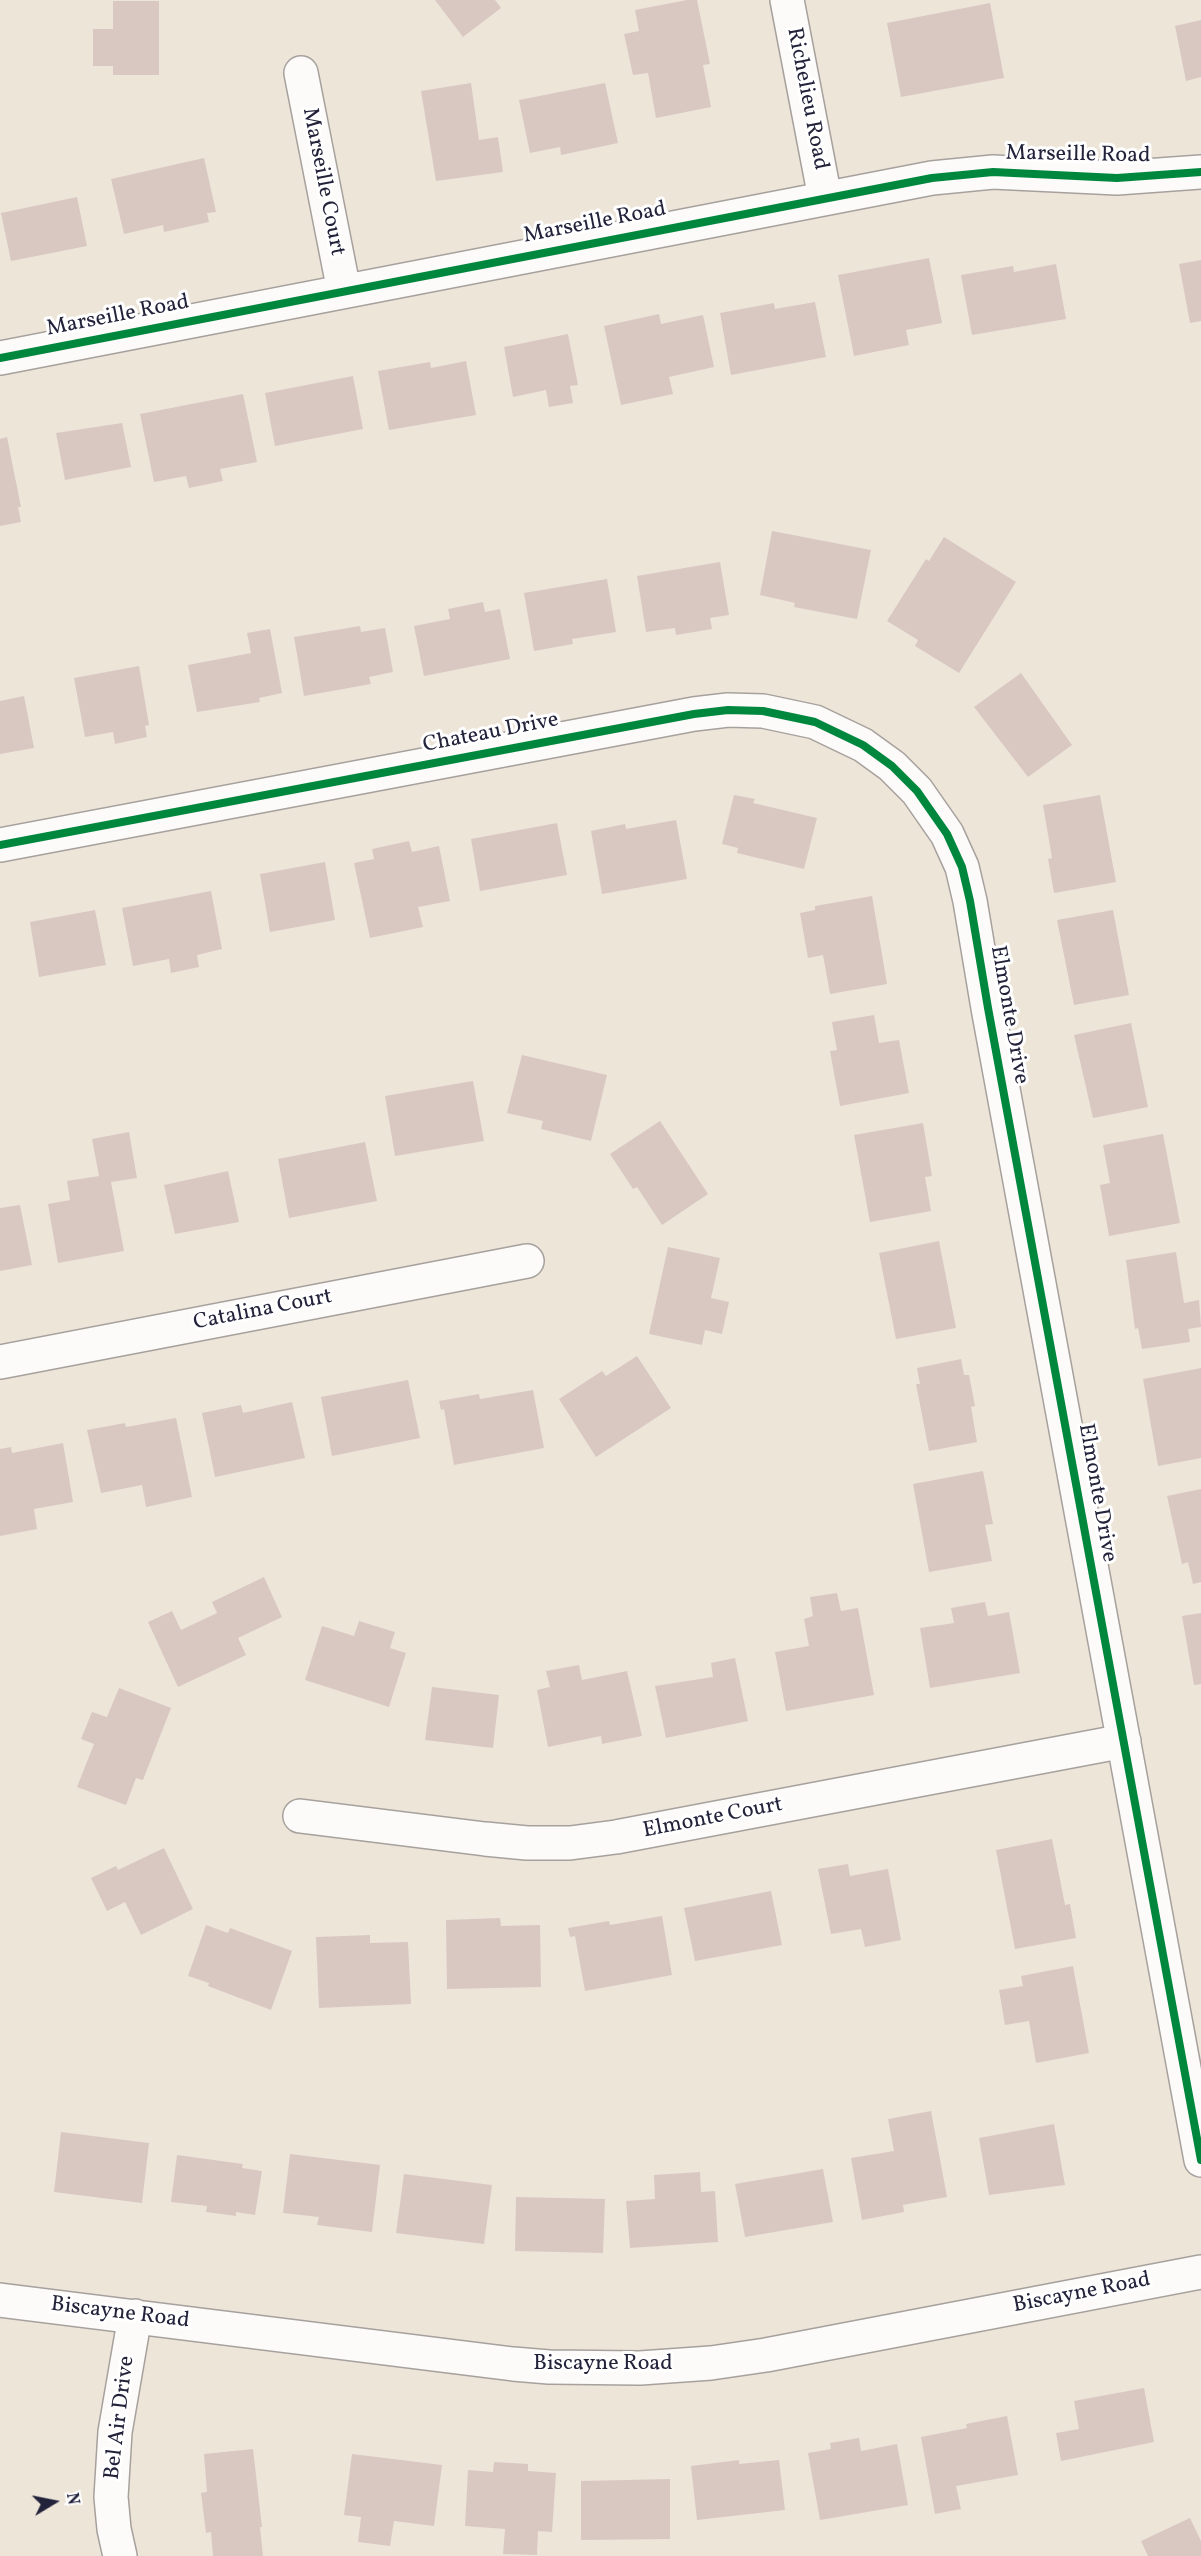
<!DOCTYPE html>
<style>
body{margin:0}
#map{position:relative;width:1201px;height:2556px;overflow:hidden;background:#eee5d9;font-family:Vollkorn,serif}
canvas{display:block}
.north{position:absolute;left:24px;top:2472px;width:60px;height:60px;-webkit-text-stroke:4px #fff;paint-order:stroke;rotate:80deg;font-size:16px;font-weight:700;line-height:24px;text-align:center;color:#22223b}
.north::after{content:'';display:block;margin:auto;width:21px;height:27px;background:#22223b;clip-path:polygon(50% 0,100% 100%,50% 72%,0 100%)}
</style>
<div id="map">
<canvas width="1201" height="2556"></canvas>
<div class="north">N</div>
</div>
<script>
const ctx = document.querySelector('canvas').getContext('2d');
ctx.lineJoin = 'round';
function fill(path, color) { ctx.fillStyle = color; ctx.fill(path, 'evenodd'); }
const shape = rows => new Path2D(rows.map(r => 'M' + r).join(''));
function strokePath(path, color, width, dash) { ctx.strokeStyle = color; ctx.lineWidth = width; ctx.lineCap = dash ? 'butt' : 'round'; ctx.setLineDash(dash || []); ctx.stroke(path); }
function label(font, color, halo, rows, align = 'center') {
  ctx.font = font + ' Vollkorn,serif'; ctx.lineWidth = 6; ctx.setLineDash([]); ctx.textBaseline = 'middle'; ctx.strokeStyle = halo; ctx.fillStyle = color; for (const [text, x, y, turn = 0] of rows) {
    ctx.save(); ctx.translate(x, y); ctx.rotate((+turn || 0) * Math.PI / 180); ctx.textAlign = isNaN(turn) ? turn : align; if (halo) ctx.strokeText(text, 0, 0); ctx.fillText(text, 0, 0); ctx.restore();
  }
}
const building = shape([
 [435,0,495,0,501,8,463,37],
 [687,0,697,0,710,64,703,65,711,107,656,118,648,73,633,75,624,34,639,31,635,10],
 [113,1,159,1,159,75,113,75,113,66,93,66,93,29,113,29],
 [990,3,1004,78,901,97,887,23],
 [1201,20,1201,77,1186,81,1175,26],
 [471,83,479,140,498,137,503,172,436,181,421,91],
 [605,83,618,143,561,155,560,147,530,153,519,100],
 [204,158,216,212,207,213,209,222,164,232,163,225,124,234,111,179],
 [77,197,87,246,11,261,1,213],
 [929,258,942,323,906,330,909,345,854,356,838,275],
 [1201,260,1201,321,1190,323,1179,264],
 [1056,264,1066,319,972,335,961,275,1013,266,1014,272],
 [815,302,826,357,731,375,720,313,774,303,775,309],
 [659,314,661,324,703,315,714,367,669,377,673,394,621,405,604,326],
 [568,334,578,385,570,386,573,403,549,407,546,390,513,397,504,347],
 [466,361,476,415,389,430,378,371,430,362,431,368],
 [353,376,363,429,275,446,265,393],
 [243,394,257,462,220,469,223,481,189,488,186,476,154,482,140,414],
 [122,423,131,467,65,480,56,433],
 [7,437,21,507,18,507,21,522,0,526,0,439],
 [772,531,871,550,857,619,794,607,795,603,760,595],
 [944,537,1016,582,959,673,915,646,918,640,887,621,926,559,929,561],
 [720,562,729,615,710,618,712,629,676,635,675,628,646,632,637,576],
 [607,579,616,632,572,639,573,644,534,651,524,593],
 [483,602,485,612,500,609,510,659,424,676,414,626,450,619,448,609],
 [360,626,361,632,385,628,393,672,369,677,371,684,304,696,294,637],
 [270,629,282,693,259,698,260,702,197,712,188,665,251,653,247,633],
 [139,666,149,725,145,726,147,737,115,744,113,732,85,737,74,678],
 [1021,673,1072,745,1028,777,974,707],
 [24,696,34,748,0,754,0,701],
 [734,795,755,799,753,803,817,818,804,869,737,853,738,848,722,844],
 [1100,795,1116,882,1054,893,1048,859,1052,858,1043,805],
 [676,820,687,879,602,894,591,831,625,824,626,829],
 [557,823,567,875,480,891,471,839],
 [409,841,412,852,439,846,450,901,418,907,423,927,370,938,354,863,374,859,372,849],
 [325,862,335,920,270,932,260,874],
 [211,891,222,949,197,955,199,967,171,973,169,959,133,966,122,908],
 [872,896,887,984,830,994,823,955,808,958,800,913,815,910,815,906],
 [95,910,106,965,39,977,30,922],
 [1113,910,1129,995,1074,1005,1057,920],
 [874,1015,879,1043,899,1040,909,1093,840,1106,830,1051,837,1050,832,1022],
 [1131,1023,1148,1107,1093,1118,1074,1035],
 [522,1055,607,1075,591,1141,541,1129,543,1121,507,1113],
 [473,1081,484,1141,395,1156,385,1096],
 [660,1121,708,1194,662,1225,637,1187,633,1189,610,1154],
 [923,1123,932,1176,925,1177,931,1211,870,1222,854,1135],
 [129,1132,137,1178,111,1182,124,1251,58,1263,48,1204,70,1200,67,1181,99,1176,92,1139],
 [1163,1134,1180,1223,1109,1236,1100,1185,1110,1183,1103,1145],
 [365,1142,377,1201,289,1218,278,1159],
 [228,1171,239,1222,175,1234,164,1185],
 [20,1205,32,1265,0,1271,0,1208],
 [939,1241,956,1328,896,1339,879,1253],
 [668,1247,720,1258,711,1298,729,1302,722,1334,705,1330,702,1345,649,1334],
 [1176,1252,1184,1303,1199,1300,1201,1327,1188,1329,1190,1342,1142,1349,1138,1328,1135,1329,1126,1260],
 [637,1356,671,1408,596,1457,559,1399,602,1371,606,1376],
 [961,1359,964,1375,969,1375,975,1406,971,1407,977,1442,929,1451,916,1384,920,1384,917,1368],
 [1201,1368,1201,1458,1158,1466,1143,1379],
 [408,1380,420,1438,332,1456,321,1397],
 [533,1390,544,1448,454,1465,444,1409,441,1410,439,1401,479,1394,480,1399],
 [292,1402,305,1458,215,1477,202,1413,241,1405,243,1413],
 [176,1418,192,1497,146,1507,142,1485,101,1493,87,1430,125,1423,126,1427],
 [63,1443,73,1502,34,1509,37,1529,0,1536,0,1449,11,1447,12,1453],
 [983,1471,993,1524,985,1525,992,1561,929,1572,913,1484],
 [1201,1489,1201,1582,1193,1584,1188,1562,1182,1564,1167,1496],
 [264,1577,282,1617,238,1638,246,1655,178,1687,148,1622,172,1611,181,1630,217,1613,212,1602],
 [837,1593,841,1611,858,1608,874,1695,786,1711,775,1652,809,1646,804,1619,813,1616,810,1597],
 [985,1602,988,1616,1009,1612,1020,1673,930,1688,920,1628,954,1623,951,1608],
 [1201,1613,1201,1684,1194,1685,1182,1616],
 [359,1621,395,1632,390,1648,406,1653,389,1707,305,1680,322,1626,354,1636],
 [735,1658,748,1721,666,1738,655,1686,713,1677,711,1663],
 [579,1665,582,1680,627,1671,642,1736,602,1744,601,1736,548,1747,537,1690,550,1687,546,1671],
 [432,1687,499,1695,493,1748,425,1740],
 [119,1688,171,1708,143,1780,136,1778,126,1805,77,1787,94,1744,81,1739,92,1712,107,1717],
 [1052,1839,1065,1905,1070,1904,1076,1938,1015,1949,996,1850],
 [164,1848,193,1909,141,1935,125,1902,107,1911,91,1878,116,1866,118,1870],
 [848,1864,850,1876,888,1869,901,1940,865,1947,861,1929,831,1934,818,1869],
 [771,1891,782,1945,695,1961,684,1908],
 [662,1916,672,1975,585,1991,575,1936,570,1937,568,1928,609,1921,610,1925],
 [500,1918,501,1926,540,1925,541,1987,447,1989,446,1920],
 [206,1925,228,1933,230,1928,292,1951,271,2010,208,1986,209,1983,188,1976],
 [370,1935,370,1943,408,1942,411,2004,319,2008,316,1937],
 [1073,1966,1089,2053,1036,2063,1029,2021,1005,2025,999,1990,1023,1986,1021,1976],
 [931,2111,947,2197,903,2205,904,2212,862,2220,851,2158,894,2151,888,2119],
 [1054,2124,1065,2185,989,2195,979,2138],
 [61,2132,149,2143,142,2203,54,2192],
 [290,2154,380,2165,372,2232,317,2225,319,2217,283,2213],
 [177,2155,243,2164,242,2168,262,2171,255,2215,236,2212,236,2216,206,2212,207,2206,171,2202],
 [823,2169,833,2222,745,2237,735,2184],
 [700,2172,701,2192,715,2191,718,2242,630,2248,626,2201,655,2199,654,2175],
 [404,2174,492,2185,484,2244,396,2233],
 [516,2197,605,2199,603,2253,515,2251],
 [1144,2388,1154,2442,1061,2461,1056,2433,1079,2429,1074,2401],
 [1007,2416,1018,2475,956,2486,961,2509,935,2514,921,2437,967,2428,966,2424],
 [859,2438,861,2451,897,2444,908,2505,820,2520,808,2453,831,2449,830,2443],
 [253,2449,262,2527,260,2527,263,2556,213,2556,211,2532,206,2533,201,2493,207,2492,204,2454],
 [352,2454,442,2465,434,2526,394,2521,390,2546,358,2542,361,2517,344,2515],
 [739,2460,739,2464,779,2460,785,2510,697,2520,691,2466],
 [494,2462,528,2464,528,2471,556,2473,552,2532,538,2531,537,2555,503,2554,505,2529,465,2526,468,2470,493,2472],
 [670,2479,670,2539,581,2540,581,2481],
 [1190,2518,1201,2541,1201,2556,1148,2556,1141,2541]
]);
const minor = shape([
 [787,0,825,198],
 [301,73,344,291],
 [0,358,932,178,993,172,1117,178,1201,172],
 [0,845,694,714,728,710,763,711,815,722,863,745,892,766,917,791,947,834,962,867,970,901,988,1008,1201,2160],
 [0,1362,527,1261],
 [300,1816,485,1839,527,1843,570,1843,616,1837,1124,1741],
 [0,2300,513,2364,549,2367,640,2368,711,2363,766,2355,1201,2272],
 [120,2556,114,2529,111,2497,115,2432,135,2316]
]);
const cycleway = shape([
 [0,358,932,178,993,172,1117,178,1201,172],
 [0,845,694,714,728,710,763,711,815,722,863,745,892,766,917,791,947,834,962,867,970,901,988,1008,1201,2160]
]);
const streetNames = [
 ["Richelieu Road",806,99,79],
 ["Marseille Road",1078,156,1],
 ["Marseille Court",322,182,79],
 ["Marseille Road",595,224,-11],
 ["Marseille Road",118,317,-11],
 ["Chateau Drive",491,734,-11],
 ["Elmonte Drive",1008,1015,80],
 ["Catalina Court",263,1311,-11],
 ["Elmonte Drive",1096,1493,80],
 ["Elmonte Court",713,1819,-11],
 ["Biscayne Road",1082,2294,-11],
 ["Biscayne Road",120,2314,7],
 ["Biscayne Road",603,2365],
 ["Bel Air Drive",121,2418,-83]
];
fill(building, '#d9c8c2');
strokePath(minor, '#a6a19d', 36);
strokePath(minor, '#fcfbf9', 33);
strokePath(cycleway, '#00873e', 8);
label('22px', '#22223b', '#fff', streetNames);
</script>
